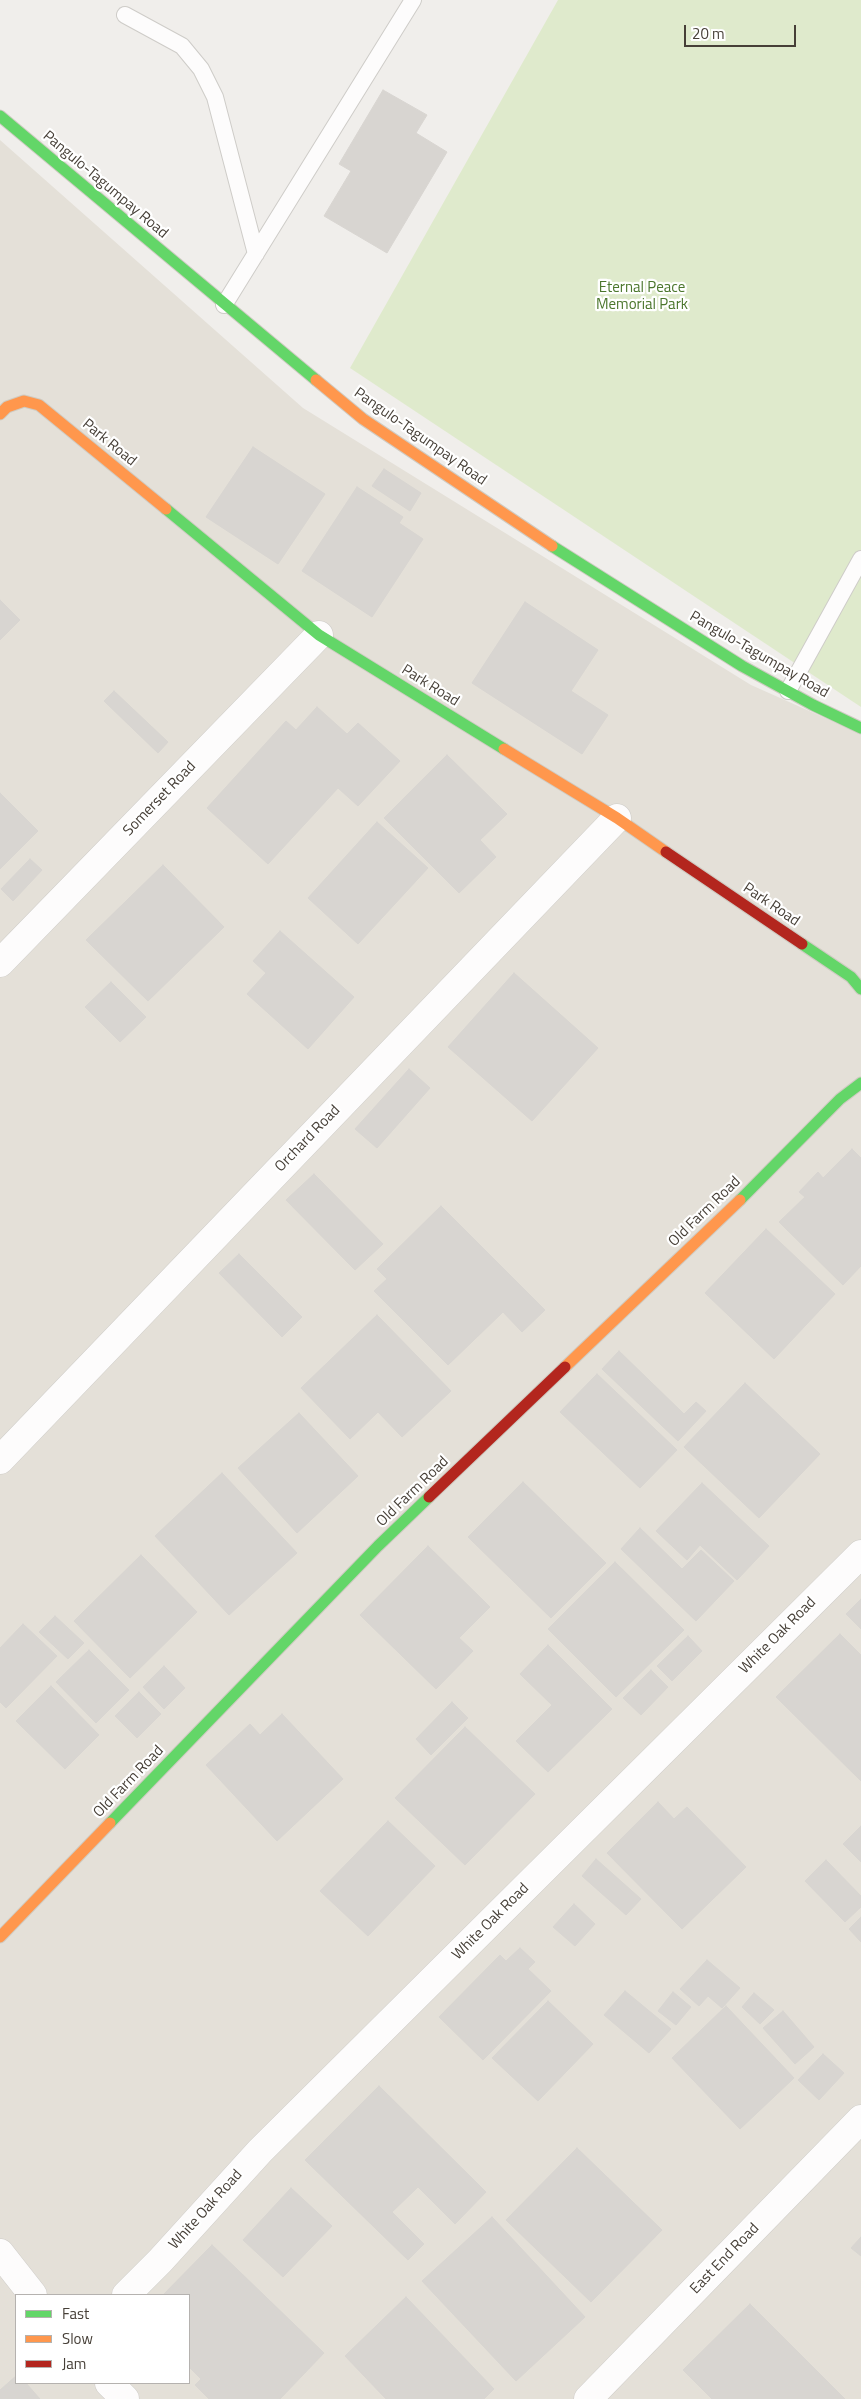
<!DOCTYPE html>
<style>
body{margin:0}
#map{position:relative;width:861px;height:2399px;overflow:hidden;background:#f0eeeb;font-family:"Titillium Web",sans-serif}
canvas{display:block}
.legend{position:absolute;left:15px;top:2294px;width:175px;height:90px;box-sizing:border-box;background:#fff;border:1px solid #b5b2af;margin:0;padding:6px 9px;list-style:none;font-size:15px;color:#463f37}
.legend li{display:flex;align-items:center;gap:10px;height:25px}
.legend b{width:25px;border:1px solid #b5b2af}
.scale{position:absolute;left:684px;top:25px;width:112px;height:22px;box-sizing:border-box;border:2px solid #463f37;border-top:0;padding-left:6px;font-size:15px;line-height:18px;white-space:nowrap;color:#463f37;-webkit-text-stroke:4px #fff;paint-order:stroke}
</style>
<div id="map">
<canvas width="861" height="2399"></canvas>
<ul class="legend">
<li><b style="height:6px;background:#63d668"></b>Fast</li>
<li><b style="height:6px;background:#ff974d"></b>Slow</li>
<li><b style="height:6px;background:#b3261e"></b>Jam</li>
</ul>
<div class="scale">20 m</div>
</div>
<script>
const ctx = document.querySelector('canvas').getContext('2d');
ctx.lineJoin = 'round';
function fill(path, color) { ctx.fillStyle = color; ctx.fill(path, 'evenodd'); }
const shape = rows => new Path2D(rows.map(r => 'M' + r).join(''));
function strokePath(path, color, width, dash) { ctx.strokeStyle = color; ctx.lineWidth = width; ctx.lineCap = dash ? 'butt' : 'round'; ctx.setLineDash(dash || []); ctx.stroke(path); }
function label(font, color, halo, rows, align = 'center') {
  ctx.font = font + ' "Titillium Web",sans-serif'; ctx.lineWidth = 4.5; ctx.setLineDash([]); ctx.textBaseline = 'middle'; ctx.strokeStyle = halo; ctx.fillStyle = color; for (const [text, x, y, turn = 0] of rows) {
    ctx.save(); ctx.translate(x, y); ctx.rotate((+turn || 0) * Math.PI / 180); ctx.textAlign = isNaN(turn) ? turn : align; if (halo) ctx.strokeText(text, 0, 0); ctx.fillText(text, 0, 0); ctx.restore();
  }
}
const residential = shape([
 [0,140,303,408,751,685,861,734,861,2399,0,2399],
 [16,2295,189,2295,189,2383,16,2383]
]);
const green = shape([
 [558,0,861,0,861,707,350,368]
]);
const building = shape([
 [383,90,427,115,416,133,447,152,387,253,324,216,351,171,339,164,383,90],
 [253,447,325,494,278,564,206,517,253,447],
 [384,469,421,493,410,511,372,486,384,469],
 [357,487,403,517,399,523,423,539,372,617,302,571,357,487],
 [0,600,20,620,0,640,0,600],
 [525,602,598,650,571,691,608,715,582,754,472,683,525,602],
 [114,691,168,742,158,753,104,701,114,691],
 [317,707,347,734,358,723,400,761,358,806,338,788,268,864,207,808,286,721,296,730,317,707],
 [447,755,507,814,480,840,496,857,459,893,384,818,447,755],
 [0,793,38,831,0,869,0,793],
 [377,822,428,868,358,944,308,898,377,822],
 [30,859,42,870,13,901,1,889,30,859],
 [163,865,224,927,148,1001,86,940,163,865],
 [280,931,354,997,308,1049,247,994,266,973,253,961,280,931],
 [514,973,598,1048,532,1121,448,1047,514,973],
 [111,982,146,1017,120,1042,85,1007,111,982],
 [409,1069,430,1088,377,1148,355,1129,409,1069],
 [852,1149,861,1158,861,1266,843,1285,779,1222,805,1197,799,1192,818,1172,823,1178,852,1149],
 [314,1174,383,1244,355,1270,286,1200,314,1174],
 [441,1206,545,1310,522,1332,503,1312,448,1365,374,1291,387,1279,377,1269,441,1206],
 [766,1229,835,1294,774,1359,705,1293,766,1229],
 [239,1254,302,1317,282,1337,219,1273,239,1254],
 [377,1315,451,1391,402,1437,378,1412,350,1439,301,1388,377,1315],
 [619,1351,684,1414,696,1402,706,1411,678,1441,602,1369,619,1351],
 [597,1374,677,1450,640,1488,560,1412,597,1374],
 [745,1383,820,1454,759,1518,684,1447,745,1383],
 [299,1413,358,1476,297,1533,238,1468,299,1413],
 [222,1473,297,1553,229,1615,155,1536,222,1473],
 [523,1482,606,1563,551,1618,468,1537,523,1482],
 [702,1483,769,1546,737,1580,700,1545,687,1560,656,1531,702,1483],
 [640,1528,682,1569,701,1550,734,1581,696,1621,621,1549,640,1528],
 [428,1546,490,1607,459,1638,473,1651,436,1689,360,1615,428,1546],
 [141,1555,197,1612,130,1678,74,1621,141,1555],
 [615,1562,684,1630,616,1697,548,1629,615,1562],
 [861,1599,861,1629,846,1614,861,1599],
 [55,1616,84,1643,68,1659,39,1632,55,1616],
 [23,1624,57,1656,6,1708,0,1702,0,1648,23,1624],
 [840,1634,861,1655,861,1781,776,1697,840,1634],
 [688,1636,702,1651,672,1681,657,1666,688,1636],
 [548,1645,612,1709,548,1772,516,1741,552,1705,520,1674,548,1645],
 [89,1650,129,1690,96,1723,56,1682,89,1650],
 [164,1666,185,1688,164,1709,143,1687,164,1666],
 [651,1670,668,1687,641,1715,623,1698,651,1670],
 [51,1686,99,1735,65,1769,16,1721,51,1686],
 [139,1692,161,1714,137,1738,115,1716,139,1692],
 [452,1702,468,1718,431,1755,416,1739,452,1702],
 [282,1714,343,1779,277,1841,206,1765,250,1724,260,1735,282,1714],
 [465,1727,535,1794,465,1865,395,1798,465,1727],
 [658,1802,674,1819,687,1807,746,1867,682,1929,607,1853,658,1802],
 [388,1821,435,1866,368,1936,320,1891,388,1821],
 [861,1826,861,1862,843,1844,861,1826],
 [596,1859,641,1899,626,1915,582,1876,596,1859],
 [826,1860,861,1896,861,1907,845,1922,805,1881,826,1860],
 [574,1904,595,1924,575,1946,553,1927,574,1904],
 [861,1917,861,1942,849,1929,861,1917],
 [520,1948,535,1962,528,1969,551,1991,483,2060,439,2017,500,1955,506,1961,520,1948],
 [707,1960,740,1988,722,2008,708,1996,699,2006,680,1989,707,1960],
 [625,1991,671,2029,649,2053,604,2015,625,1991],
 [673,1992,691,2007,676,2025,658,2011,673,1992],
 [754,1993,774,2010,760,2024,742,2007,754,1993],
 [548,2001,593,2044,538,2101,492,2058,548,2001],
 [726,2006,794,2078,740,2129,672,2058,726,2006],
 [783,2011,814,2047,795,2064,763,2028,783,2011],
 [823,2054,844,2073,819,2100,798,2080,823,2054],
 [379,2086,486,2192,455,2224,418,2187,392,2212,424,2244,408,2260,305,2160,379,2086],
 [577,2148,662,2230,591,2302,506,2220,577,2148],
 [291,2188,332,2226,283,2277,243,2240,291,2188],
 [492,2217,585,2317,516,2381,422,2281,492,2217],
 [861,2237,861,2256,851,2248,861,2237],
 [212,2245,324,2353,280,2399,209,2399,195,2385,201,2379,189,2367,189,2295,163,2295,212,2245],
 [406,2297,494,2389,484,2399,386,2399,345,2356,406,2297],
 [750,2304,845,2399,712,2399,683,2370,750,2304],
 [16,2376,16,2383,26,2383,40,2399,0,2399,0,2390,16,2376]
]);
const lane = shape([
 [125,15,182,46,201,69,215,97,256,254],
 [224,305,413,0],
 [788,691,861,559]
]);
const street = shape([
 [0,963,319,635],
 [0,1460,617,818],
 [0,2253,33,2295],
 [126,2295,160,2261,260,2151,861,1554],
 [109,2383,125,2399],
 [588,2399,861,2119]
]);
const fast = shape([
 [0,116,316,380],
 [166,509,319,635,504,749],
 [552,546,742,666,813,705,861,728],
 [802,944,851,977,861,989],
 [740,1200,840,1099,861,1083],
 [110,1823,378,1546,429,1497]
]);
const slow = shape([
 [316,380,363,419,552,546],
 [0,414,7,407,24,401,39,405,166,509],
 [504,749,617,818,666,852],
 [565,1367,740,1200],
 [0,1937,110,1823]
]);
const jam = shape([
 [666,852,802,944],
 [429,1497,565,1367]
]);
const streetNames = [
 ["Pangulo-Tagumpay Road",105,185,40],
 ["Pangulo-Tagumpay Road",420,437,35],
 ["Park Road",109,443,39],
 ["Pangulo-Tagumpay Road",759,655,30],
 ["Park Road",430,686,32],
 ["Somerset Road",160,799,-46],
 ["Park Road",771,905,34],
 ["Orchard Road",308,1139,-46],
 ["Old Farm Road",705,1212,-44],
 ["Old Farm Road",413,1492,-44],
 ["White Oak Road",778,1636,-45],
 ["Old Farm Road",129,1782,-46],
 ["White Oak Road",491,1922,-45],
 ["White Oak Road",206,2210,-48],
 ["East End Road",725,2259,-46]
];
const parkNames = [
 ["Eternal Peace",642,288],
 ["Memorial Park",642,305]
];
fill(residential, '#e4e0d8');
fill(green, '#dfeacc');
fill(building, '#d8d5d1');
strokePath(building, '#d8d5d1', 1);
strokePath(lane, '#ceccc8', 18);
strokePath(street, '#ceccc8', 29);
strokePath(fast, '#cfcbc2', 13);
strokePath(slow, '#cfcbc2', 13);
strokePath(jam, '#cfcbc2', 13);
strokePath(lane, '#fdfcfc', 16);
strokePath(street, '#fdfcfc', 28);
strokePath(fast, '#63d668', 11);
strokePath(slow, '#ff974d', 11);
strokePath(jam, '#b3261e', 11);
label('15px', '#463f37', '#fff', streetNames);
label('15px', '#4b762c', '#fff', parkNames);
</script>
